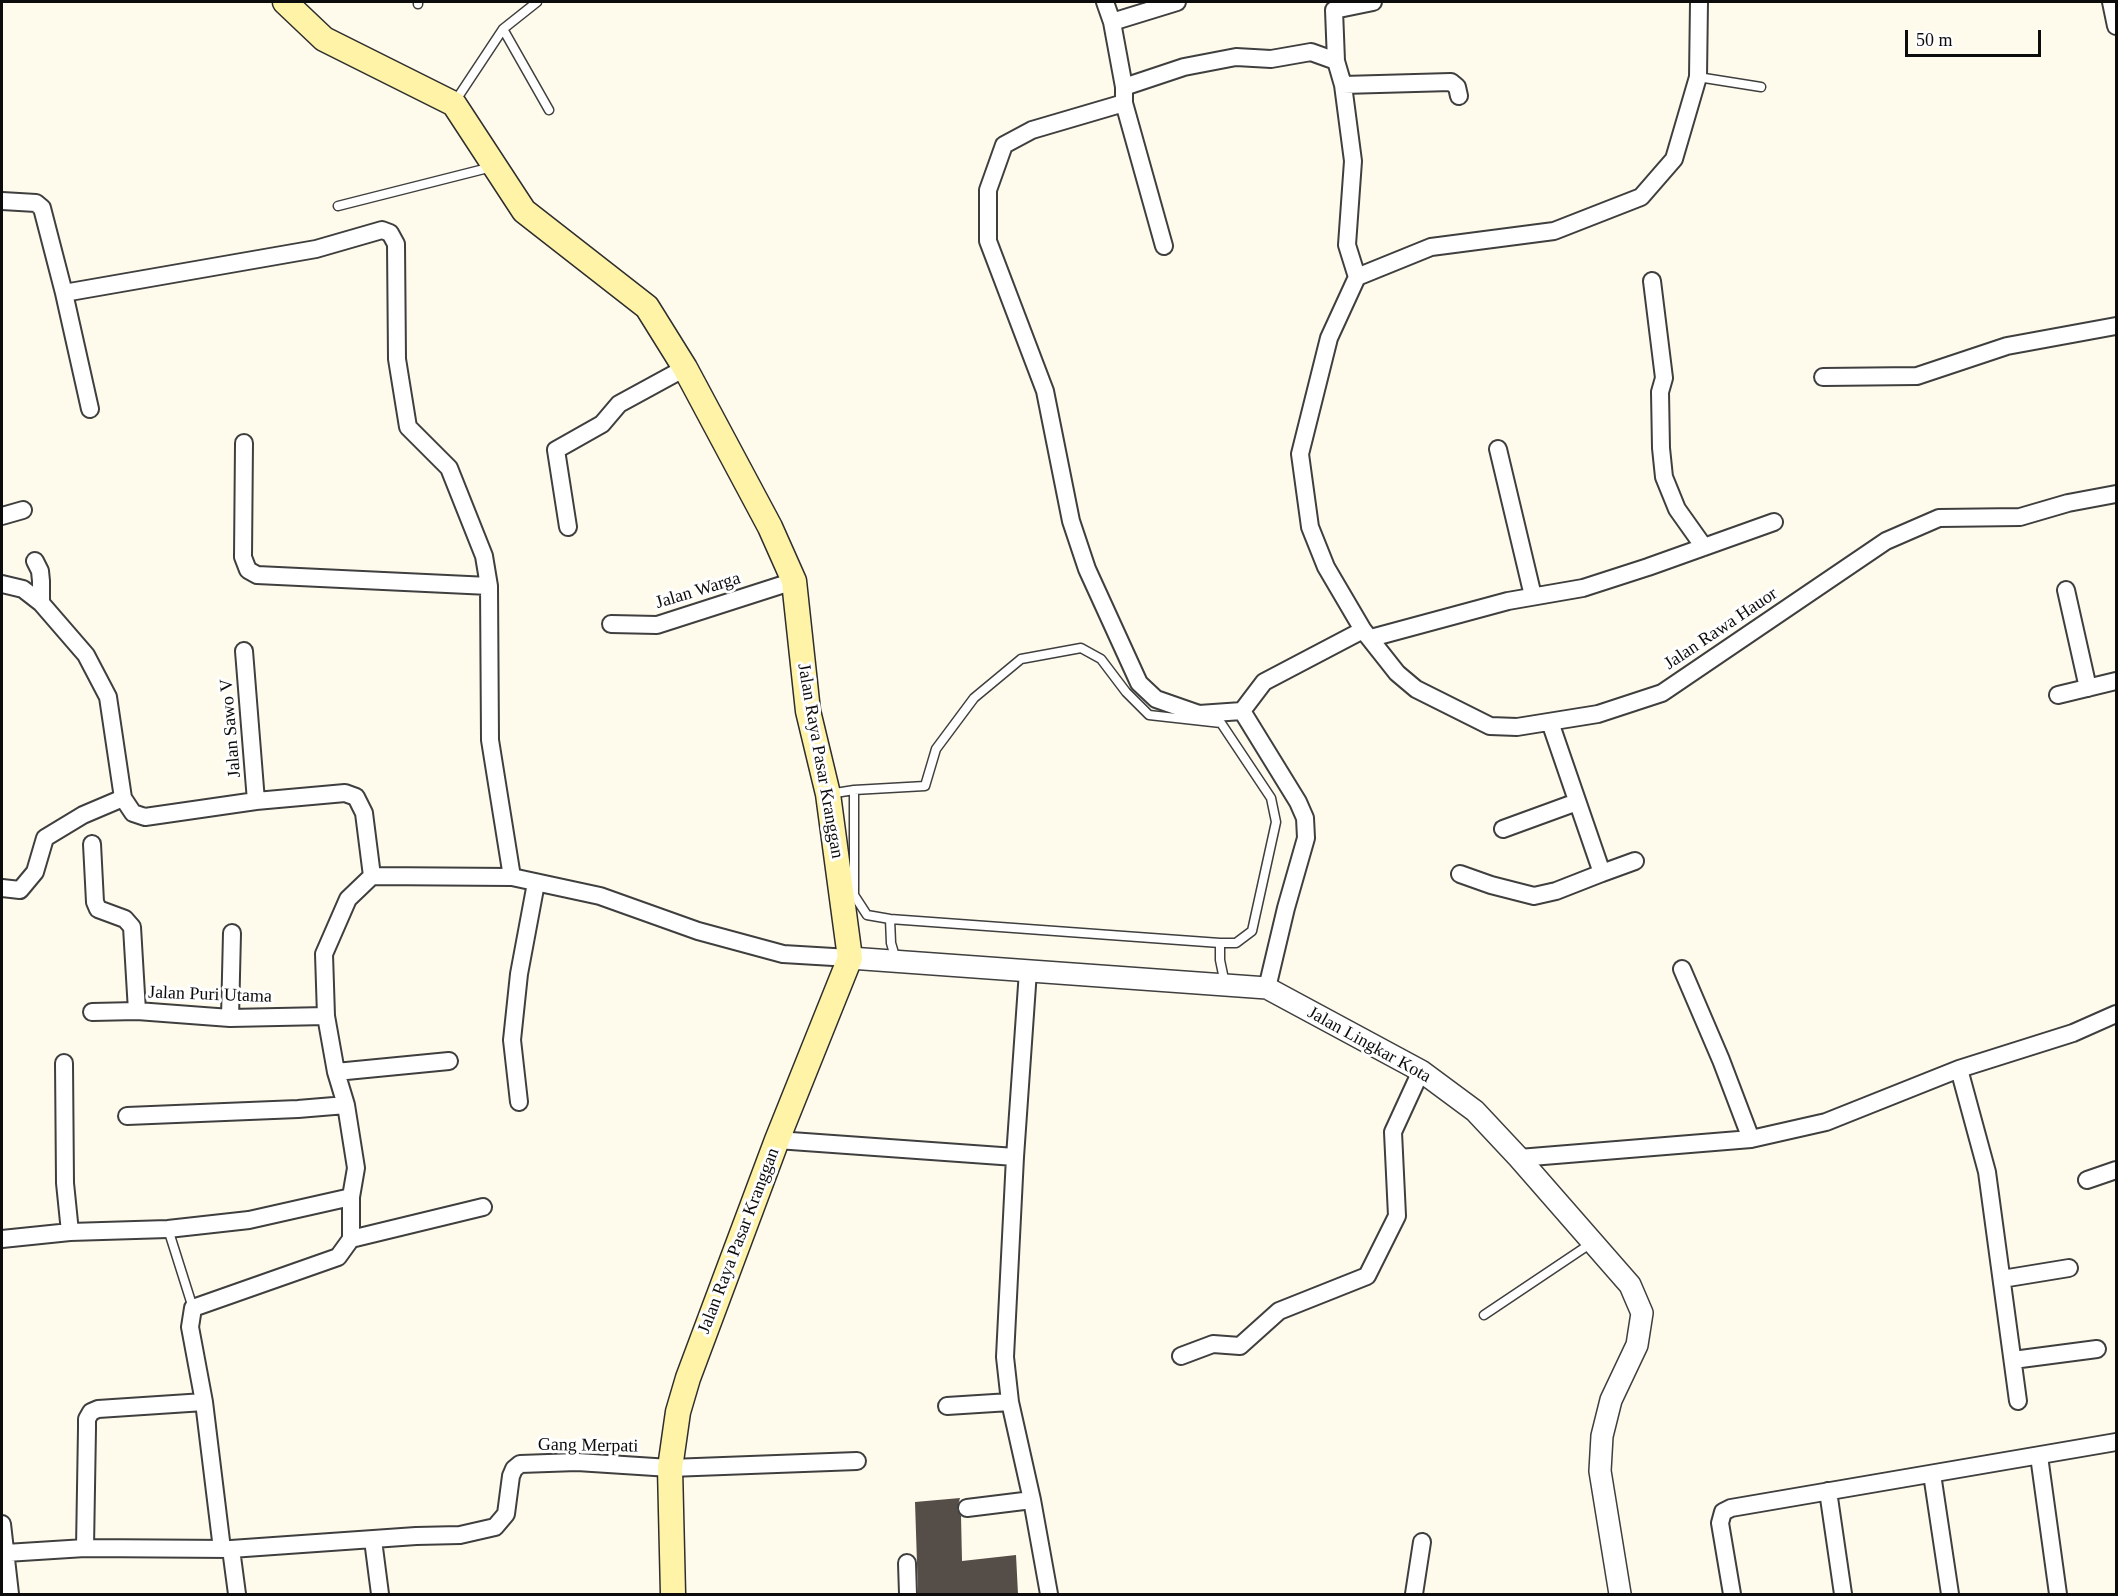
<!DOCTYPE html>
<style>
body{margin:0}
#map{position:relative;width:2118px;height:1596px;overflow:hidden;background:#fffbec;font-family:Georgia,serif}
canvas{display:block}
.frame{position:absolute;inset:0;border:3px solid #0c0c0c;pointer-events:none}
.scale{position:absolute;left:1905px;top:30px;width:136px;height:27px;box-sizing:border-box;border:3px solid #0c0c0c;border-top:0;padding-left:8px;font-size:18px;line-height:21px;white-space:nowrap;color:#0c0c0c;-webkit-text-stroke:4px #fff;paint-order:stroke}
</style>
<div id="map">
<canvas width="2118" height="1596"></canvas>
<div class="frame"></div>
<div class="scale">50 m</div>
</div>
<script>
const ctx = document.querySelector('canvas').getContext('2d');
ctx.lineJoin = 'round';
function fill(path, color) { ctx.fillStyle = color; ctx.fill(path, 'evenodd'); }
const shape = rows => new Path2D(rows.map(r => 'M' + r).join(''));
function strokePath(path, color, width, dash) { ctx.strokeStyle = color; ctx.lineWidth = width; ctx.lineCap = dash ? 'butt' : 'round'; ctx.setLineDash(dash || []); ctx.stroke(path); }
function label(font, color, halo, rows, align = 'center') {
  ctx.font = font + ' Georgia,serif'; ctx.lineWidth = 6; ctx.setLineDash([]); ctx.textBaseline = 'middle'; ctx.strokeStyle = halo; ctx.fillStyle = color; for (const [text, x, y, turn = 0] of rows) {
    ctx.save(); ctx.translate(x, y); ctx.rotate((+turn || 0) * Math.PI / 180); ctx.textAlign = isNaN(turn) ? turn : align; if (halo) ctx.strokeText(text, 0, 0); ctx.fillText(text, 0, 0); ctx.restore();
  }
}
const building = shape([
 [960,1498,957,1509,961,1516,962,1561,1016,1555,1018,1594,918,1594,915,1502]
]);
const service = shape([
 [418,2,418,4],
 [503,29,549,110],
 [1698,77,1761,87],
 [454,103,503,29,537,2],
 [338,206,492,167],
 [829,794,854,790,925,786,936,749,974,698,1021,659,1081,648,1101,659,1126,692,1149,715,1221,723,1271,798,1276,822,1252,931,1236,943,1220,943,890,919,867,915,854,895,854,790],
 [890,919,891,943,896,960],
 [1220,943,1220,960,1225,984],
 [168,1229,193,1308],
 [1484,1315,1593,1242]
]);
const minor = shape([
 [1105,2,1112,22,1124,87,1124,103,1032,130,1004,145,988,190,988,241,1045,391,1071,521,1087,569,1139,683,1156,699,1199,714,1242,711,1264,682,1363,630,1326,567,1310,527,1300,454,1329,338,1357,277,1431,247,1554,231,1641,197,1674,159,1698,77,1699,2],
 [2111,2,2116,26],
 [1112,22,1177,2],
 [1343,85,1451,82,1457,87,1459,96],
 [1124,87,1184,67,1236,57,1271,59,1311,52,1336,61],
 [1124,103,1164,246],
 [2,201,36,203,42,208,64,293,316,249,382,230,390,233,396,244,397,359,408,427,449,468,484,556,489,586,490,740,512,877],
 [1357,277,1347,245,1353,161,1343,85,1336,61,1334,10,1373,2],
 [1652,281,1664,378,1660,392,1661,448,1664,477,1677,509,1704,547],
 [64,293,90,409],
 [1823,377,1917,376,2007,346,2116,326],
 [244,443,243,557,248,570,257,575,489,586],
 [1498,449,1533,596],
 [2,516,23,510],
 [568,527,556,450,602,424,619,404,685,368],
 [35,561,40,571,41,581,41,603],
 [2,584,23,589,41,603,86,655,108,697,123,798,133,813,145,817,256,801,345,793,356,797,364,813,372,876],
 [2066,590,2088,688],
 [611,624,657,625,794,581],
 [1363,630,1397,673,1416,689,1490,726,1517,727,1598,714,1662,693,1886,541,1939,518,2020,517,2068,503,2116,494],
 [1371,638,1508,601,1583,588,1648,567,1774,522],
 [244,651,256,801],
 [2058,695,2116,681],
 [1242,711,1298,802,1305,818,1306,838,1286,908,1267,988],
 [1503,829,1577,802],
 [92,844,95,902,98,909,125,919,132,927,137,1011],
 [1602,873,1635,861],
 [1460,874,1491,885,1534,896,1556,891,1602,873,1550,722],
 [2,888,20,890,35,872,45,838,83,815,123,798],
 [1682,969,1721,1060,1751,1139],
 [1028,971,1015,1157,1005,1357,1010,1402,1032,1500,1049,1594],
 [92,1012,137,1011,230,1018,326,1016],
 [230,1018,232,933],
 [64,1063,65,1183,70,1232],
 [1959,1069,1987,1172,2018,1401],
 [336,1072,449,1061],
 [519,1102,512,1040,519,974,536,883],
 [127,1116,298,1109,346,1105],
 [777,1140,1015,1157],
 [1519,1158,1751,1139,1826,1122,1959,1069,2073,1033,2116,1014],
 [2087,1180,2116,1170],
 [2,1239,70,1232,168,1229,249,1220,351,1197],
 [351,1239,483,1207],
 [2002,1279,2069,1268],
 [1181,1356,1213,1344,1240,1346,1279,1311,1367,1276,1397,1216,1393,1132,1421,1071],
 [2013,1360,2097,1349],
 [947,1406,1010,1402],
 [2039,1456,2058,1594],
 [1932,1474,1950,1594],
 [1828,1491,1843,1594],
 [967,1508,1032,1500],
 [2,1524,10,1594],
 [373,1540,380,1594],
 [85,1548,87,1428,87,1419,91,1412,98,1409,204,1402],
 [222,1549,204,1402,190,1327,193,1308,338,1257,351,1239,351,1197,356,1168,346,1105,336,1072,326,1016,324,954,348,899,372,876,512,877,600,896,698,931,783,954,850,958],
 [231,1549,237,1594],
 [6,1553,85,1548,231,1549,416,1536,460,1535,495,1527,506,1514,511,1476,514,1469,520,1464,577,1462,670,1468,857,1461],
 [907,1563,908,1594],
 [1414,1594,1422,1542],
 [1732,1594,1720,1523,1723,1512,1731,1508,2116,1442]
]);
const tertiary = shape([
 [850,958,1267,988,1421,1071,1475,1111,1519,1158,1630,1285,1642,1313,1637,1345,1611,1400,1602,1436,1600,1471,1620,1594]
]);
const secondary = shape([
 [285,2,324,39,454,104,524,211,647,307,685,368,770,527,794,581,808,711,828,794,850,958,777,1140,688,1378,678,1412,670,1468,673,1594]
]);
const streetNames = [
 ["Jalan Warga",698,591,-17],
 ["Jalan Rawa Hauor",1721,629,-34],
 ["Jalan Sawo V",231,728,-95],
 ["Jalan Raya Pasar Kranggan",820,761,80],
 ["Jalan Puri Utama",210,995,2],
 ["Jalan Lingkar Kota",1369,1045,29],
 ["Jalan Raya Pasar Kranggan",739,1241,-69],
 ["Gang Merpati",588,1446,1]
];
fill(building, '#554d48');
strokePath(service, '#3f3f3f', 11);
strokePath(minor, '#3f3f3f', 20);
strokePath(tertiary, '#3f3f3f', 24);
strokePath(secondary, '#2e2e2e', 27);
strokePath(service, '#fff', 8);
strokePath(minor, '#fff', 16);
strokePath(tertiary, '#fff', 21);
strokePath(secondary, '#fff3a7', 24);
label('18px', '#0c0c0c', '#fff', streetNames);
</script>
